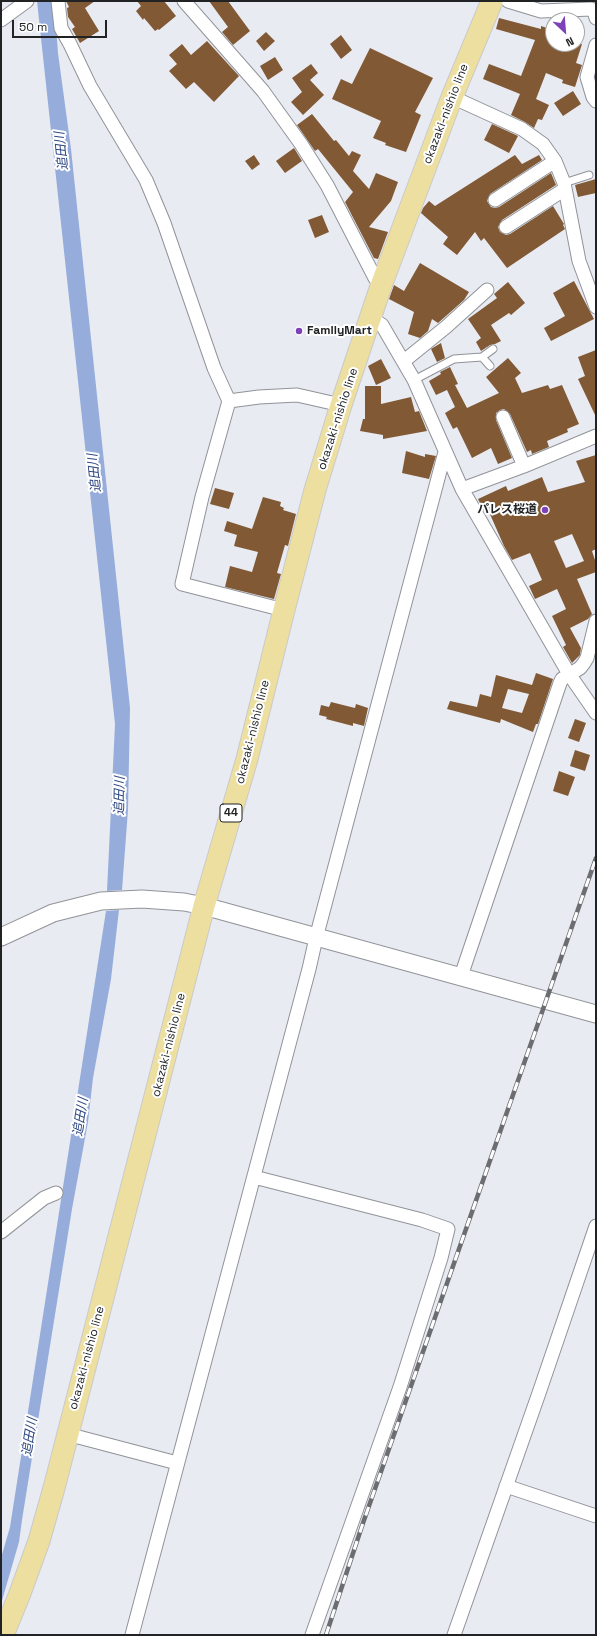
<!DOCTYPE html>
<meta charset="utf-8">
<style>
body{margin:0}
#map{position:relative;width:597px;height:1636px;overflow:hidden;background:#e9ebf2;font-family:"Space Grotesk",sans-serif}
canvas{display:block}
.frame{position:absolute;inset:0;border:2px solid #212224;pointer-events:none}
.north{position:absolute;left:545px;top:12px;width:40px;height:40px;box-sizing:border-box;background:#fff;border:1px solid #a6a7a7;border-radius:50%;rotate:154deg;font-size:11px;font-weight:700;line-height:16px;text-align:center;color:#212224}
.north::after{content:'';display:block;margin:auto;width:14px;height:18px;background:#7d42b7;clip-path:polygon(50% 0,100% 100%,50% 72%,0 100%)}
.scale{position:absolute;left:12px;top:20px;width:95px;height:18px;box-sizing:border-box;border:2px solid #212224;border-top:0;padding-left:5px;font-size:12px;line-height:14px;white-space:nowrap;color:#212224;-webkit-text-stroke:3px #fff;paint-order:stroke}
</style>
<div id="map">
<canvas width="597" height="1636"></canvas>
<div class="frame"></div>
<div class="north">N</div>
<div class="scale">50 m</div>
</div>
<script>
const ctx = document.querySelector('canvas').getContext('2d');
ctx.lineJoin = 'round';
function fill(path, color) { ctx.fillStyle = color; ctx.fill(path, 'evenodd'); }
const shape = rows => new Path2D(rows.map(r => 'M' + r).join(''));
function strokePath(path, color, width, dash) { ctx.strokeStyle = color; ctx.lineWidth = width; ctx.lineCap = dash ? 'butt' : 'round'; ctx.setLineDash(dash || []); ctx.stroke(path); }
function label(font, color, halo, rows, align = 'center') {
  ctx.font = font + ' "Space Grotesk","Noto Sans JP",sans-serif'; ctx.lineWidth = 4; ctx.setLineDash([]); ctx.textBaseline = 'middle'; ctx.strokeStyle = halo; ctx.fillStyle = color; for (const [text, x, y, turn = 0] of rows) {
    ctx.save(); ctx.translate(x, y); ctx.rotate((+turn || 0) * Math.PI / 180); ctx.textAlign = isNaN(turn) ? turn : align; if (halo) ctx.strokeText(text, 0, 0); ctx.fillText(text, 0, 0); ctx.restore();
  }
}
const water = shape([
 [37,1,54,1,58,53,71,149,130,708,128,810,122,890,107,891,115,724],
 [119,910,111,979,93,1078,88,1122,72,1209,22,1520,19,1542,1,1604,1,1558,10,1527,106,911]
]);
const building = shape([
 [66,1,95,1,85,8,99,31,80,43,72,29,75,27,68,17,67,8,69,7],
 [137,1,164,1,176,16,159,30,158,29,155,31,144,18,143,20,136,11,141,6],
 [209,1,228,1,250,31,233,45,222,32,228,27],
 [499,18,541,29,541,26,553,30,553,44,582,44,576,63,582,65,575,87,562,83,563,80,546,73,536,99,549,105,542,120,538,119,534,128,525,122,511,115,520,94,483,79,489,64,521,76,535,40,496,29],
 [266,32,275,41,264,51,256,41],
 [341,35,352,50,341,59,330,44],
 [207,41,239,76,214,102,194,82,186,89,169,71,177,64,169,55,182,44,191,55],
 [370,48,433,78,415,112,421,115,406,152,385,145,386,143,373,138,381,121,332,99,341,79,352,84],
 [275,57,283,70,268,80,260,66],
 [311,64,318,73,310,80,324,95,303,115,291,102,302,92,292,78],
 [573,91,581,104,563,116,554,103],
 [312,114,334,141,336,140,349,156,352,151,361,155,353,171,369,189,376,173,398,182,391,201,369,227,388,232,378,259,374,258,345,202,353,192,318,149,315,151,297,125],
 [492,124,518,136,509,153,484,140],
 [294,148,302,161,285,173,276,161],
 [254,155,260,164,252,170,245,161],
 [515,155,522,164,539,155,542,160,490,194,487,201,491,207,495,208,499,207,551,173,556,185,502,220,498,227,500,232,506,235,510,234,553,206,564,224,563,225,565,229,507,268,484,238,481,241,475,232,457,255,443,244,448,237,421,213,423,208,429,201,435,206],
 [596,179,596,193,578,197,575,185],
 [322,215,329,232,315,238,308,220],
 [420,263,469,292,464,300,438,323,432,319,428,331,420,338,408,334,414,312,389,299,394,285,404,291],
 [574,281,594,319,551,341,544,328,565,316,553,293],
 [508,282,525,303,511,315,509,313,491,325,501,341,495,344,490,345,481,351,476,342,481,338,468,319,497,298,494,294],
 [441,343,445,358,437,362,431,349],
 [596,350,596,417,578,379,585,376,578,357],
 [508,358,521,373,515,378,522,393,548,385,550,389,562,385,579,424,567,429,568,432,547,441,549,447,532,454,531,450,527,452,510,414,504,409,500,410,496,413,496,420,512,458,498,464,491,448,472,458,457,427,453,429,445,413,455,407,447,390,436,395,429,381,441,374,440,372,450,367,458,384,455,385,467,408,499,393,486,377],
 [381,359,391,378,376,385,368,366],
 [365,386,381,386,381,404,411,397,415,412,419,411,427,431,383,439,383,435,360,431,363,419,365,419],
 [406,451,425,457,425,454,436,456,429,479,402,473],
 [596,455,596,549,592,551,596,563,596,572,577,579,592,614,588,619,570,628,581,648,580,655,572,663,563,647,566,645,552,616,566,609,557,589,535,599,529,586,542,580,530,553,512,560,504,546,489,512,485,513,478,499,506,486,508,491,542,477,548,492,585,482,576,461],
 [572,534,584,561,566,568,554,541],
 [215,488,234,493,229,509,210,504],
 [263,497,281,502,280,506,284,508,283,510,296,514,288,546,285,545,277,573,281,574,274,599,225,587,230,566,252,572,258,552,234,546,237,535,224,531,227,521,252,529],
 [536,673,553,679,538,724,536,724,533,732,501,719,500,723,447,709,450,701,477,707,480,694,491,697,496,675,532,685],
 [508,689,529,694,522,713,502,708],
 [331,702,355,708,356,704,368,708,364,726,353,723,353,726,326,719,327,717,319,715,321,705,329,707],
 [575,719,586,723,579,742,568,738],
 [575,750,590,755,585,771,570,766],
 [559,771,575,777,568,796,553,791]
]);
const service = shape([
 [564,183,589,175],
 [482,357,490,366],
 [414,380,454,359,482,357,493,349]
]);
const minor = shape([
 [58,1,61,28,70,44,90,86,146,180,164,223,214,368,229,401,202,497,182,584,284,610],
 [184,1,263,91,301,144,327,185,375,278,382,283],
 [508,1,541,11,591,9,594,11,596,18],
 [1,20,27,1],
 [596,45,587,77,593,97,596,101],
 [452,97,522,129,543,144,555,161,564,183,579,261,596,307],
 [495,200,555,161],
 [506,227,565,189],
 [371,318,382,325,414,380,462,489,569,674,596,713],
 [404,361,446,327,487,290],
 [229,401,259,397,297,395,341,405],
 [503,417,524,466],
 [462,489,524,466,596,436],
 [461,976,560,683,562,679,580,668,584,663,587,658,596,621],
 [254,1177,422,1220,448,1229,441,1258,400,1387,312,1635],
 [1,1232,44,1198,56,1193],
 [67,1434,177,1463],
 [506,1486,596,1516],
 [132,1635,309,969,316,938,445,452],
 [454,1635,539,1393,596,1226]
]);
const tertiary = shape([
 [1,937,53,913,101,901,142,899,184,902,204,906,596,1014]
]);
const primary = shape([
 [3,1635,19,1596,39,1541,54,1488,204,906,247,759,284,610,315,490,341,405,382,283,452,97,492,1]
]);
const rail = shape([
 [326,1635,363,1523,596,858]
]);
const markers = [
 [299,331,4,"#7d42b7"],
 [545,510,4,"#7d42b7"]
];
const shields = [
 [231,813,22]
];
const shieldNames = [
 ["44",231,813]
];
const streetNames = [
 ["okazaki-nishio line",446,114,-69],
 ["okazaki-nishio line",338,419,-72],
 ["okazaki-nishio line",253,732,-76],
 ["okazaki-nishio line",169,1045,-76],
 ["okazaki-nishio line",87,1358,-75]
];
const poiNames = [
 ["FamilyMart",307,331],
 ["パレス桜道",537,510,"right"]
];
const waterNames = [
 ["追田川",62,151,-96],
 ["追田川",95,473,-96],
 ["追田川",120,796,-89],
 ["追田川",81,1117,-81],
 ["追田川",30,1437,-81]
];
fill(water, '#96addc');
fill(building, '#815935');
strokePath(service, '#909398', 9);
strokePath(minor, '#909398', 15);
strokePath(tertiary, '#909398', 19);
strokePath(primary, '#cacaca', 23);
strokePath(service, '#fff', 7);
strokePath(minor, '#fff', 13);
strokePath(tertiary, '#fff', 17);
strokePath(primary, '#eddfa0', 21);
strokePath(rail, '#6b6d71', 4.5);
strokePath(rail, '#fff', 3, [9]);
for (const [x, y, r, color] of markers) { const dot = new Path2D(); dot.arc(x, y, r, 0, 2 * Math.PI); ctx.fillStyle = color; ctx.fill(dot); strokePath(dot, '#fff', 1.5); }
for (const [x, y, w] of shields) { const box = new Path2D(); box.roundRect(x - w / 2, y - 9, w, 18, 3); ctx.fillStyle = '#fff'; ctx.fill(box); strokePath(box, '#212224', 1); }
label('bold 11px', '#212224', null, shieldNames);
label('12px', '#212224', '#fff', streetNames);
label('bold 12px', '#212224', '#fff', poiNames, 'left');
label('italic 13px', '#2d4782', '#fff', waterNames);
</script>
